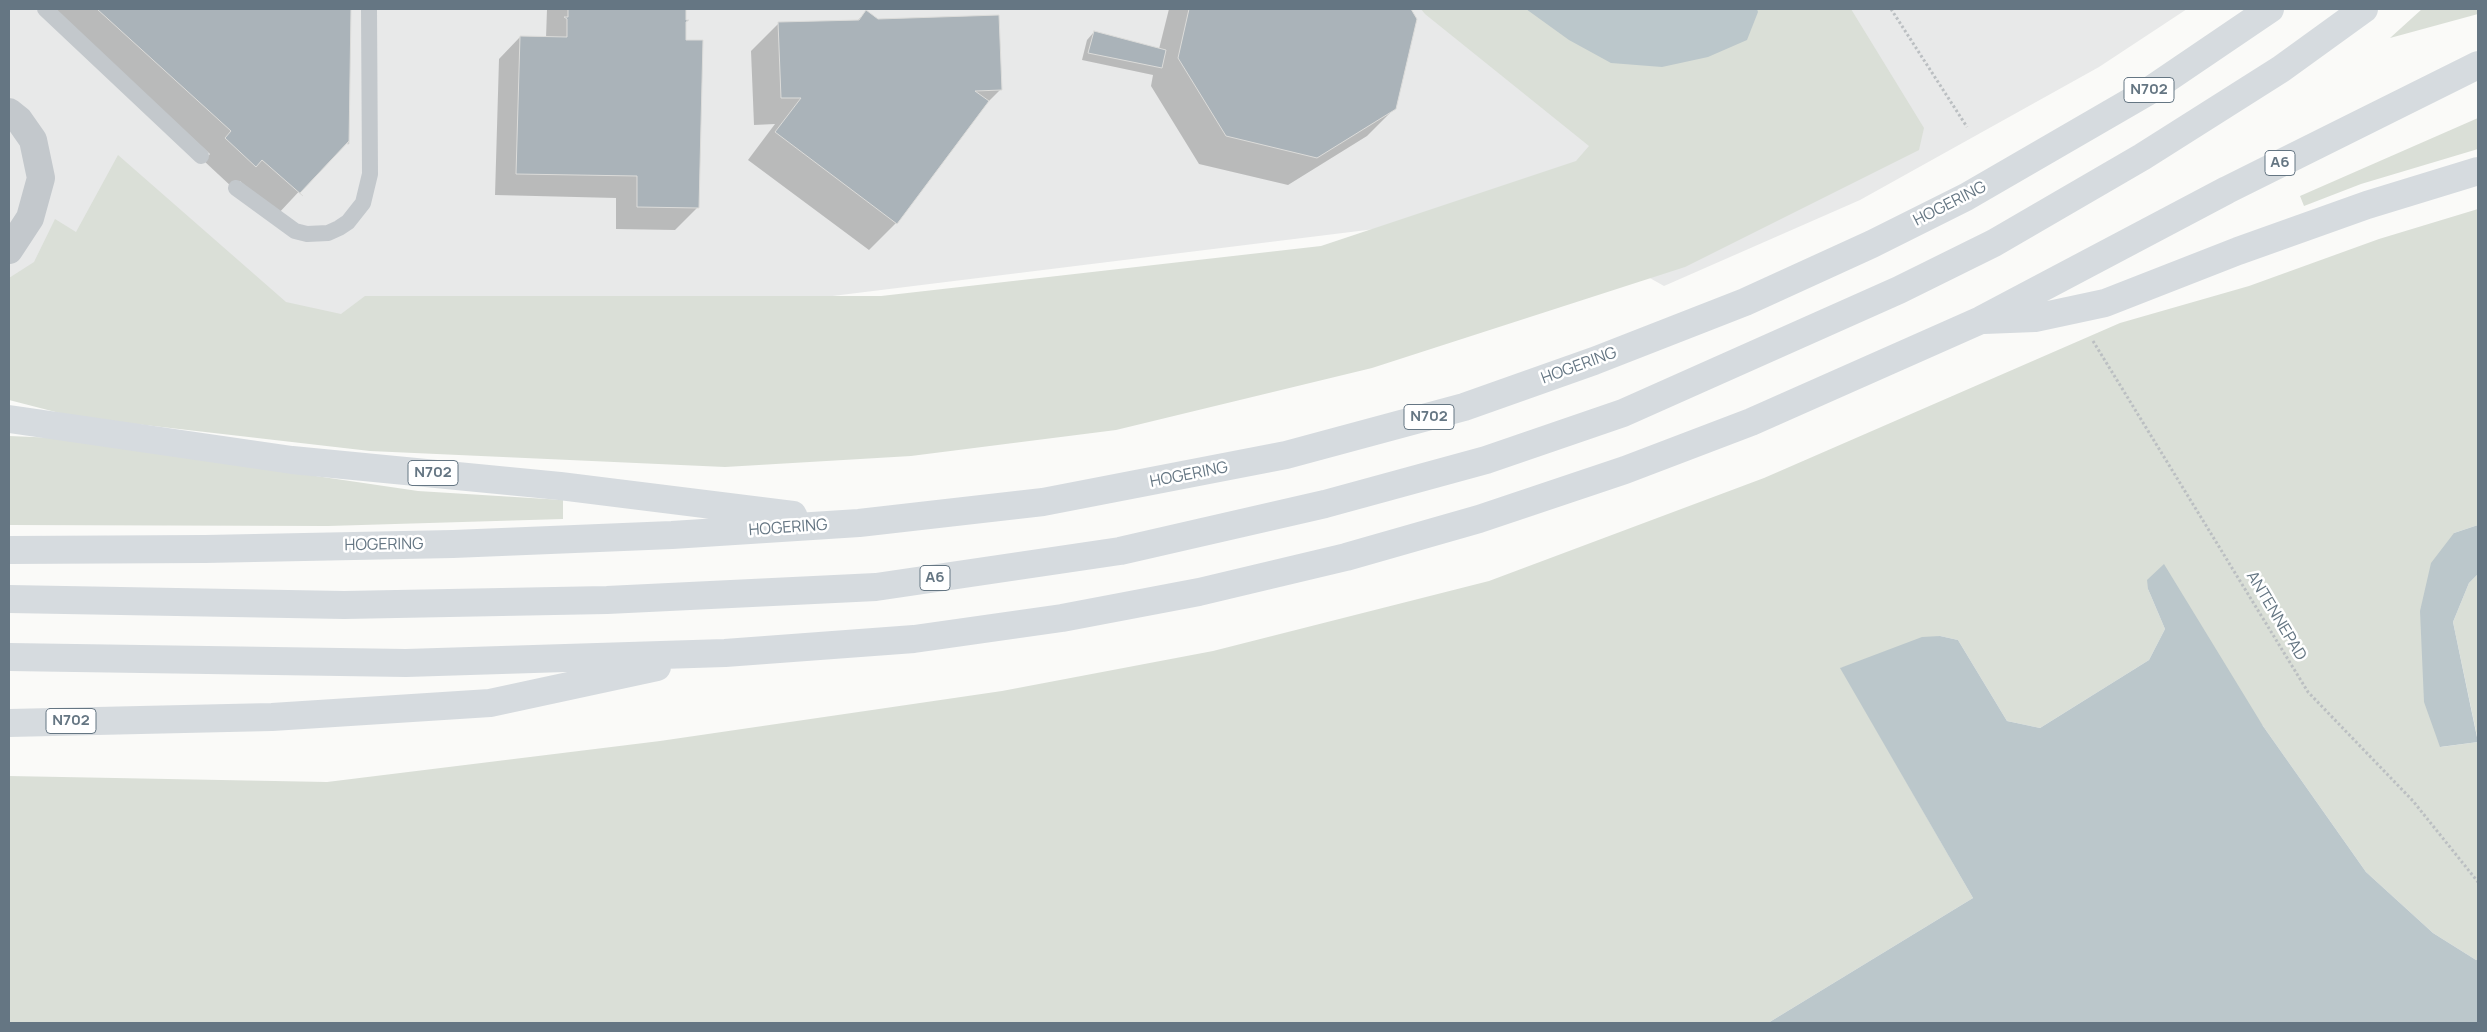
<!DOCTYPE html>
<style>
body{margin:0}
#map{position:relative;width:2487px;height:1032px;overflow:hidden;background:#fafaf8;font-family:Manrope,sans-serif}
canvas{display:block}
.frame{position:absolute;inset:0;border:10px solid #657683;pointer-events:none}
</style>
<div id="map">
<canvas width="2487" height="1032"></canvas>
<div class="frame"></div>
</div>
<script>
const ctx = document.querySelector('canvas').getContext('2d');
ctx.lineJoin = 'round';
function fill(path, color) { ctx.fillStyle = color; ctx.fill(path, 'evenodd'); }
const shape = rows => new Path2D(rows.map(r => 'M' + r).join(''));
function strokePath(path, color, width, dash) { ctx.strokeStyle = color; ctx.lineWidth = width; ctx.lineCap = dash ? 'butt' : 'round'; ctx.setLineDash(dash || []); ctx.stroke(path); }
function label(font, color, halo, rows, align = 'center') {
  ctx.font = font + ' Manrope,sans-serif'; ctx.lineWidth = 5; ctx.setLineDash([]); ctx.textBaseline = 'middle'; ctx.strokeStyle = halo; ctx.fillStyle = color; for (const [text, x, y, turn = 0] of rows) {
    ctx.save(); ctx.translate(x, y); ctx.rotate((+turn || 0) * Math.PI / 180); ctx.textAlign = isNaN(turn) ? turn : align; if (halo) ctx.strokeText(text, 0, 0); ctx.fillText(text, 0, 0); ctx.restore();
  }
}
const built = shape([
 [9,9,2187,9,2099,67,1860,200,1664,286,1529,210,541,332,9,368]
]);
const green = shape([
 [1421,9,1851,9,1924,128,1919,150,1685,267,1372,368,1116,430,911,456,725,467,370,451,75,417,9,400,9,278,34,262,55,219,76,232,118,155,286,302,341,314,365,296,881,296,1321,246,1576,161,1589,146,1425,14],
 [2422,9,2478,9,2478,14,2390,38],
 [2478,118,2478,149,2361,184,2304,206,2300,196],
 [2478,209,2478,525,2454,533,2441,747,2478,742,2478,959,2476,960,2433,933,2366,872,2263,726,2148,589,2165,629,2149,660,2040,728,2007,721,1958,640,1940,636,1841,668,1973,898,1768,1023,9,1023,9,776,327,782,660,741,1002,691,1213,651,1489,581,1764,478,2120,323,2249,286,2379,239],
 [9,436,57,438,418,491,563,500,563,519,328,526,9,525],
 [2478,574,2478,741,2453,622,2469,583]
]);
const water = shape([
 [1526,9,1757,9,1758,12,1747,40,1708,57,1662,67,1611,63,1569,40],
 [2478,525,2478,574,2469,583,2453,622,2478,742,2440,747,2424,702,2420,611,2431,563,2454,533],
 [2164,564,2263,726,2366,872,2433,933,2476,960,2478,959,2478,1023,1768,1023,1973,898,1840,668,1922,637,1940,636,1958,640,2007,721,2040,728,2149,660,2165,629,2148,589,2147,580]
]);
const shadow = shape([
 [51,9,350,9,348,139,277,215,240,181,233,188,204,161,210,154],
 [547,9,685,9,684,41,697,208,675,230,616,229,616,198,495,195,499,59,520,37,546,38],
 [1169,9,1409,9,1415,19,1395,108,1367,136,1288,185,1199,164,1151,86,1153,75,1082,60,1087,40,1094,32,1159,49],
 [867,11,878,20,1000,90,982,108,896,223,869,250,748,160,775,124,754,125,751,51,778,24,857,21]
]);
const building = shape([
 [97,9,351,9,349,144,347,144,349,141,300,193,303,196,262,160,256,167,225,138,231,131,97,9],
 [568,9,686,9,686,20,689,20,686,22,686,40,703,40,699,208,637,207,637,176,516,174,520,36,567,37,567,19,564,17,568,17,568,9],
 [1189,9,1411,9,1417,19,1396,109,1317,158,1226,136,1178,58,1189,9],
 [866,10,878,19,999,15,1002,90,975,91,989,101,897,224,775,132,801,98,781,98,778,22,859,20,866,10],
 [1094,31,1166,50,1162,68,1088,53,1094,31]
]);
const path = shape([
 [1891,9,1967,127],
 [2093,341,2308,692,2413,801,2478,882]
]);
const lane = shape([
 [45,9,201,156],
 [236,188,295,231,307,234,328,233,339,228,348,222,363,203,370,174,369,9]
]);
const street = shape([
 [9,112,19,120,33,140,41,178,30,218,9,250]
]);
const highway = shape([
 [1984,320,2035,318,2105,303,2238,251,2367,205,2478,171],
 [9,419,292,460,560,486,793,515],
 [9,550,205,549,453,544,672,535,859,523,1043,502,1286,455,1464,407,1594,361,1745,302,1872,244,1966,197,2149,91,2270,9],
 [9,599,344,605,607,600,876,587,1120,551,1325,504,1486,460,1623,413,1899,290,1994,243,2142,157,2281,69,2364,9],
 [9,657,406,663,725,653,914,639,1062,618,1199,592,1346,557,1479,519,1625,470,1751,422,1981,320,2227,190,2478,65],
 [9,723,272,717,490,703,657,667]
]);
const shields = [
 [2149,90,50],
 [2280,163,30],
 [1429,417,50],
 [433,473,50],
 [935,578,30],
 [71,721,50]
];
const shieldNames = [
 ["N702",2149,90],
 ["A6",2280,163],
 ["N702",1429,417],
 ["N702",433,473],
 ["A6",935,578],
 ["N702",71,721]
];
const streetNames = [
 ["HOGERING",1950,204,-27],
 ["HOGERING",1579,366,-20],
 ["HOGERING",1189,475,-11],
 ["HOGERING",788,528,-4],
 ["HOGERING",384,545,-1],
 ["ANTENNEPAD",2276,616,59]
];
fill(built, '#e8e9e9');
fill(green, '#dadfd7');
fill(water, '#bbc7cb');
fill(shadow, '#0003');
fill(building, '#aab3b9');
strokePath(building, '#dcdcda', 1);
strokePath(path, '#bbbfc2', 3, [2.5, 2.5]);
strokePath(lane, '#c3c8cc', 16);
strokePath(street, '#c3c8cc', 28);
strokePath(highway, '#d6dbdf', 28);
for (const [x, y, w] of shields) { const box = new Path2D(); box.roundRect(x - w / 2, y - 12.5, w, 25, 4); ctx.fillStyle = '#fff'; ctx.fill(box); strokePath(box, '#657683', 1); }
label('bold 15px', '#657683', null, shieldNames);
label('16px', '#657683', '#fff', streetNames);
</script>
